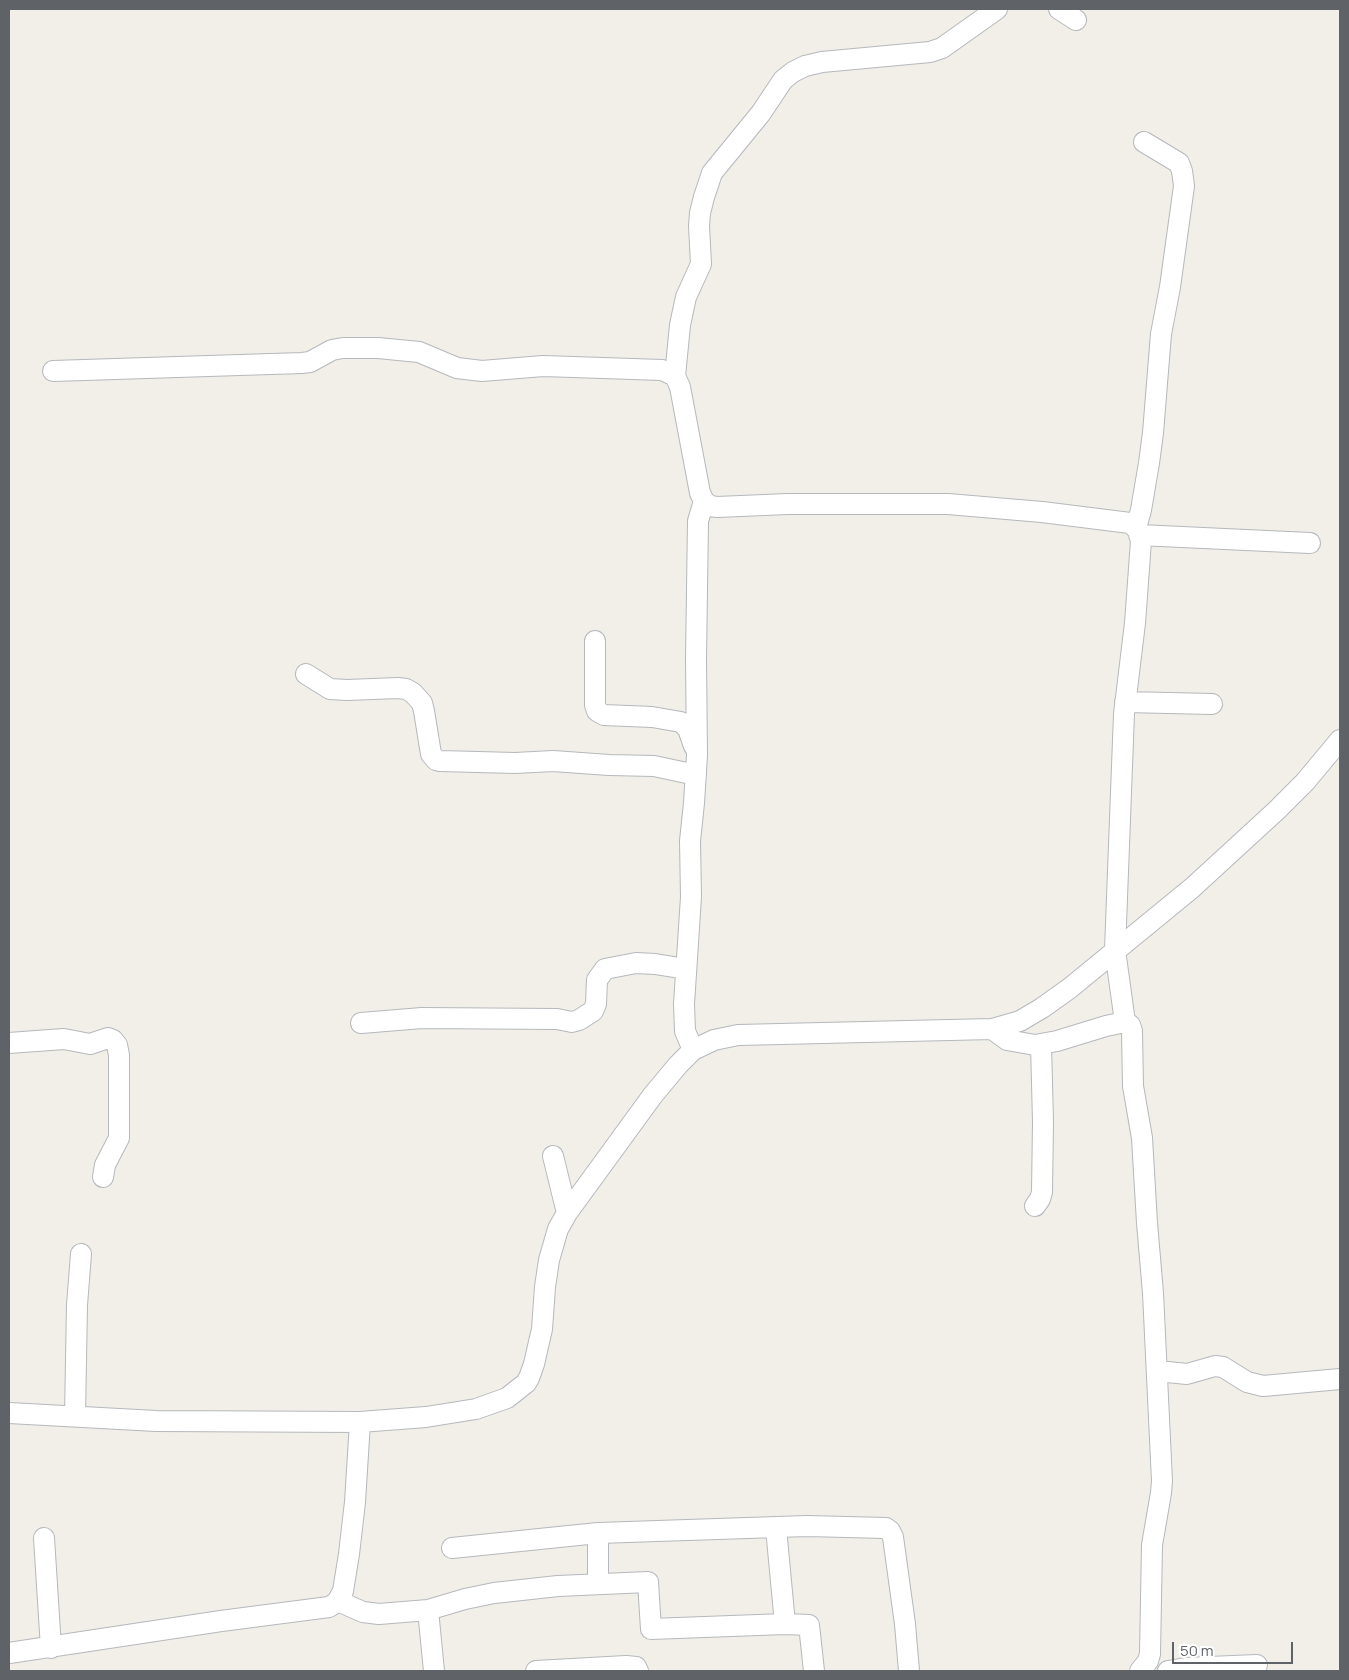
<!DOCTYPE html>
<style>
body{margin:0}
#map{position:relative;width:1349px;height:1680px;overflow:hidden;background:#f1efe8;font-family:Manrope,sans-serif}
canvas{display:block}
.frame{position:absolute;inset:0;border:10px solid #5f6368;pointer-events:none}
.scale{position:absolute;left:1172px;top:1642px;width:121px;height:22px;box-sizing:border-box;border:2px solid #5f6368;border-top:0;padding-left:6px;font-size:15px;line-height:18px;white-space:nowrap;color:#5f6368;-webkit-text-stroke:4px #fff;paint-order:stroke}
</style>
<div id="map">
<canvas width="1349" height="1680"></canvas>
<div class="frame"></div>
<div class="scale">50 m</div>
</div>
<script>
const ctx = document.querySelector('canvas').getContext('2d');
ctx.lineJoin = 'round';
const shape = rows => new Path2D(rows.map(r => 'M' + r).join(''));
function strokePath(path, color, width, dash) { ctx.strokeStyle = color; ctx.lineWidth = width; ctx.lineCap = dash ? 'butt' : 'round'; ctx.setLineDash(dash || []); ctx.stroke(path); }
const minor = shape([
 [1059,9,1076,20],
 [53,371,302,363,310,362,332,350,343,348,378,348,419,352,457,368,482,371,543,366,662,370,675,376,680,387,700,493,704,501,710,506,717,507,788,504,948,504,1042,512,1130,523,1138,530,1141,541,1135,623,1124,714,1115,950,1125,1022],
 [675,376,680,325,686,297,701,264,699,226,700,213,704,197,712,173,761,113,783,80,793,72,805,66,822,62,930,52,942,48,997,9],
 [1136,528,1141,510,1149,463,1153,433,1161,334,1170,287,1184,186,1182,171,1179,163,1144,142],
 [1139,535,1310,543],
 [595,641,595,705,597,711,604,715,652,717,681,722,688,729,694,746],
 [306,674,330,689,347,690,398,688,406,689,413,693,422,703,424,711,431,754,436,760,440,761,515,763,553,761,609,765,654,766,696,775],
 [1125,702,1212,704],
 [361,1023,422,1018,557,1019,572,1022,579,1020,593,1011,596,1004,597,980,605,969,636,963,655,964,686,969],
 [992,1029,1007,1040,1035,1045,1057,1041,1106,1026,1125,1022,1130,1025,1132,1031,1133,1086,1142,1138,1147,1223,1153,1293,1162,1481,1161,1493,1152,1545,1150,1654,1148,1661,1140,1671],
 [9,1043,64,1039,90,1044,108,1038,113,1040,117,1045,119,1055,119,1138,105,1165,103,1177],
 [693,1050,685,1031,684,1004,691,897,690,841,694,803,697,755,696,659,698,521,704,501],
 [553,1156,567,1213],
 [1035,1206,1040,1199,1042,1192,1043,1122,1041,1044],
 [1158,1371,1187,1374,1215,1366,1223,1367,1247,1382,1263,1386,1340,1379],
 [9,1413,156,1421,360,1422,426,1417,476,1409,507,1398,526,1383,529,1378,534,1364,542,1329,545,1287,549,1260,558,1229,567,1213,653,1095,678,1065,693,1050,714,1040,738,1035,992,1029,1020,1021,1042,1008,1070,988,1192,888,1277,810,1305,782,1340,740],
 [75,1416,77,1305,81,1254],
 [776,1528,785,1624],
 [598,1533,598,1583],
 [44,1538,51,1648],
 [452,1548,598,1533,807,1526,886,1528,890,1531,893,1537,905,1624,909,1671],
 [338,1601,363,1612,379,1614,428,1610,465,1599,494,1593,558,1586,648,1582,651,1629,785,1624,809,1625,814,1671],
 [428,1610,434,1671],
 [9,1653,221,1621,329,1607,337,1602,343,1591,349,1554,355,1502,360,1422],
 [536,1671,626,1666,636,1667,638,1671],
 [1168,1671,1186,1668,1257,1665]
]);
strokePath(minor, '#b5b8bc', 22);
strokePath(minor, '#fff', 20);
</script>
